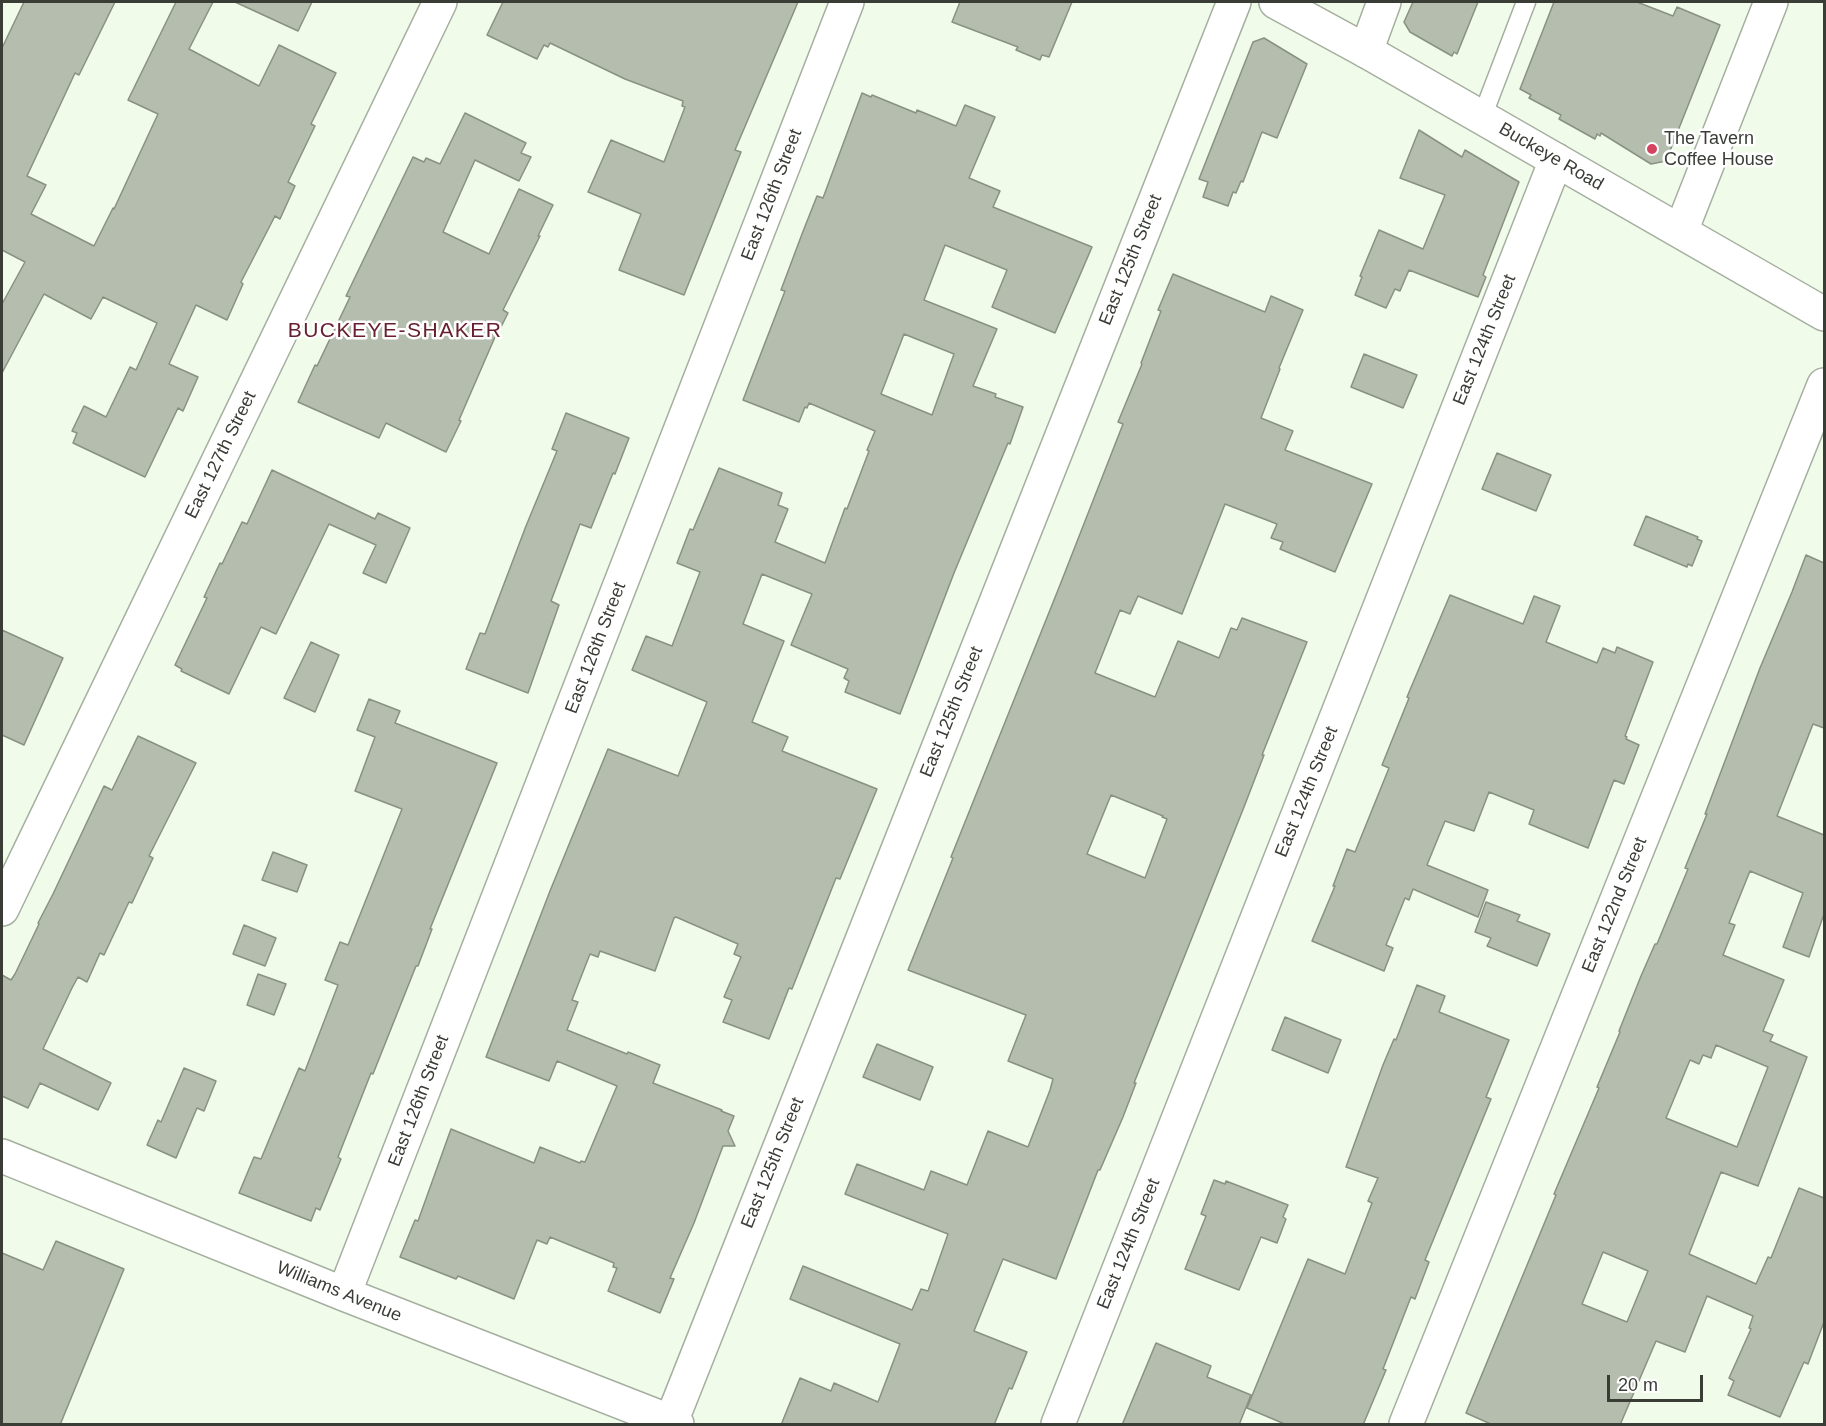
<!DOCTYPE html>
<style>
body{margin:0}
#map{position:relative;width:1826px;height:1426px;overflow:hidden;background:#f1fbea;font-family:Helvetica,sans-serif}
canvas{display:block}
.frame{position:absolute;inset:0;border:3px solid #393d36;pointer-events:none}
.scale{position:absolute;left:1607px;top:1375px;width:96px;height:27px;box-sizing:border-box;border:3px solid #393d36;border-top:0;padding-left:8px;font-size:18px;line-height:21px;white-space:nowrap;color:#393d36;-webkit-text-stroke:4px #fff;paint-order:stroke}
</style>
<div id="map">
<canvas width="1826" height="1426"></canvas>
<div class="frame"></div>
<div class="scale">20 m</div>
</div>
<script>
const ctx = document.querySelector('canvas').getContext('2d');
ctx.lineJoin = 'round';
function fill(path, color) { ctx.fillStyle = color; ctx.fill(path, 'evenodd'); }
const shape = rows => new Path2D(rows.map(r => 'M' + r).join(''));
function strokePath(path, color, width, dash) { ctx.strokeStyle = color; ctx.lineWidth = width; ctx.lineCap = dash ? 'butt' : 'round'; ctx.setLineDash(dash || []); ctx.stroke(path); }
function label(font, color, halo, rows, align = 'center') {
  ctx.font = font + ' Helvetica,sans-serif'; ctx.lineWidth = 5; ctx.setLineDash([]); ctx.textBaseline = 'middle'; ctx.strokeStyle = halo; ctx.fillStyle = color; for (const [text, x, y, turn = 0] of rows) {
    ctx.save(); ctx.translate(x, y); ctx.rotate((+turn || 0) * Math.PI / 180); ctx.textAlign = isNaN(turn) ? turn : align; if (halo) ctx.strokeText(text, 0, 0); ctx.fillText(text, 0, 0); ctx.restore();
  }
}
const building = shape([
 [24,2,115,2,79,75,75,73,27,176,46,185,31,214,94,246,113,208,114,209,158,114,128,100,176,2,213,2,189,49,259,86,279,45,336,73,311,124,315,126,288,182,295,186,280,219,275,216,241,282,243,284,227,320,196,305,169,364,198,377,183,411,178,408,145,477,73,443,77,433,72,431,84,406,106,417,130,367,136,370,157,323,103,297,91,319,44,294,2,373,2,304,25,262,2,250,2,48,24,2],
 [235,2,312,2,298,31,235,2],
 [503,2,798,2,735,150,741,152,684,295,619,270,641,214,588,192,611,140,664,162,685,107,682,106,683,101,625,79,550,43,548,47,544,45,537,59,487,35,503,2],
 [960,2,1072,2,1049,57,1042,55,1040,60,1016,50,1018,47,952,22,960,2],
 [1413,2,1478,2,1457,54,1454,52,1452,56,1410,32,1404,22,1413,2],
 [1554,2,1637,2,1673,16,1677,7,1720,25,1666,161,1651,164,1601,133,1600,136,1597,134,1595,139,1559,119,1561,115,1529,98,1531,95,1520,89,1554,2],
 [1264,38,1307,64,1277,138,1262,132,1243,182,1241,181,1236,193,1233,192,1228,206,1203,197,1208,182,1199,179,1253,42,1264,38],
 [862,93,871,97,872,95,916,113,917,110,956,126,965,105,995,117,969,178,1000,191,993,207,1092,247,1055,333,992,307,1007,270,945,245,924,300,997,329,973,386,996,394,995,397,1023,407,1010,444,1008,443,954,573,900,714,845,692,849,681,844,678,848,669,791,645,812,594,762,574,743,624,784,641,752,722,788,737,782,751,877,789,840,879,836,878,792,989,789,988,769,1039,723,1022,732,1000,724,997,741,957,734,954,738,944,676,917,674,918,655,971,600,951,598,957,590,954,572,1000,578,1002,567,1030,627,1054,628,1052,660,1065,653,1083,722,1110,721,1111,734,1116,728,1131,735,1146,723,1146,694,1223,670,1278,674,1279,660,1313,608,1291,617,1268,613,1267,614,1263,550,1237,547,1244,537,1240,514,1299,458,1276,456,1279,400,1257,415,1220,418,1221,451,1129,534,1163,540,1147,580,1163,581,1161,585,1162,617,1086,557,1061,549,1081,486,1057,550,891,608,749,678,776,707,702,632,670,646,636,672,646,700,572,677,563,690,529,693,530,719,468,782,493,778,505,788,509,775,542,825,563,845,508,847,509,869,451,867,450,875,431,809,403,807,408,805,407,799,422,743,400,785,291,781,290,802,234,817,196,823,198,862,93],
 [904,334,954,354,932,415,881,394,904,334],
 [465,113,526,143,521,153,531,157,519,181,475,160,443,232,489,254,519,189,553,205,538,236,540,236,503,310,508,313,496,337,495,337,459,420,461,421,446,452,386,423,379,438,298,402,315,365,317,366,350,297,346,296,413,157,424,162,426,158,440,164,465,113],
 [1419,130,1462,157,1465,150,1519,182,1483,275,1486,277,1478,297,1409,270,1400,291,1395,289,1386,308,1355,295,1362,277,1360,276,1379,230,1423,249,1445,195,1400,178,1419,130],
 [1173,274,1265,312,1271,296,1303,310,1279,368,1280,369,1261,418,1293,431,1285,450,1372,484,1335,572,1280,549,1283,542,1271,538,1277,524,1225,504,1182,614,1138,596,1130,614,1120,610,1095,673,1155,697,1178,641,1219,658,1231,628,1237,630,1242,618,1307,642,1262,755,1264,755,1244,807,1134,1083,1136,1083,1123,1117,1100,1170,1098,1170,1056,1279,1003,1259,974,1331,1027,1352,1012,1389,1009,1388,994,1425,781,1425,800,1378,831,1391,834,1383,878,1402,900,1344,790,1299,803,1266,912,1310,921,1289,928,1291,948,1234,845,1194,857,1164,924,1190,931,1171,967,1185,988,1131,1028,1147,1050,1090,1053,1079,1008,1061,1026,1015,908,970,953,858,951,857,1060,585,1123,424,1118,422,1142,364,1141,363,1161,311,1158,310,1173,274],
 [1111,795,1163,816,1162,817,1167,819,1145,878,1087,854,1111,795],
 [1364,354,1417,375,1403,408,1351,387,1364,354],
 [566,413,629,438,615,474,613,473,591,528,580,524,551,601,559,605,528,693,466,669,480,633,485,634,526,526,557,451,552,449,566,413],
 [1497,453,1551,475,1536,511,1482,489,1497,453],
 [272,470,375,519,378,513,410,528,386,583,363,573,376,545,329,524,276,634,261,627,229,694,181,671,182,669,175,665,207,598,204,597,220,563,222,564,242,522,247,524,272,470],
 [1646,516,1698,537,1697,539,1702,541,1692,566,1688,564,1687,567,1634,545,1646,516],
 [1806,555,1824,563,1824,728,1813,724,1777,816,1824,835,1824,914,1809,957,1783,947,1803,893,1750,871,1729,923,1735,925,1723,955,1784,980,1763,1031,1773,1035,1770,1041,1807,1057,1758,1186,1721,1172,1689,1254,1756,1284,1768,1257,1771,1258,1799,1188,1824,1198,1824,1322,1808,1364,1804,1362,1780,1417,1728,1395,1734,1381,1729,1378,1751,1329,1749,1328,1753,1316,1707,1296,1685,1352,1656,1341,1620,1425,1493,1425,1466,1413,1556,1195,1554,1194,1599,1088,1597,1087,1620,1032,1619,1031,1641,976,1655,944,1657,944,1688,869,1685,868,1707,814,1705,814,1760,668,1792,592,1806,555],
 [1716,1045,1768,1067,1737,1147,1666,1118,1690,1060,1699,1064,1703,1055,1711,1058,1716,1045],
 [1603,1252,1648,1271,1627,1322,1582,1304,1603,1252],
 [1450,595,1523,624,1534,596,1560,606,1546,642,1597,663,1603,648,1615,653,1617,647,1653,662,1625,736,1627,737,1626,739,1639,745,1624,784,1614,780,1588,848,1529,824,1534,810,1489,792,1474,831,1445,821,1427,865,1488,890,1478,917,1413,889,1409,900,1405,898,1386,945,1393,948,1384,971,1312,941,1335,886,1333,886,1347,849,1355,852,1389,768,1382,765,1409,698,1407,697,1450,595],
 [2,630,63,658,24,745,2,735,2,630],
 [311,642,339,655,315,712,284,698,311,642],
 [369,699,400,711,395,723,497,763,430,929,432,929,418,966,416,966,373,1074,371,1073,338,1157,341,1159,320,1210,316,1208,311,1221,239,1193,254,1157,261,1159,299,1068,305,1071,338,985,325,980,340,942,348,945,402,809,355,791,375,737,357,730,369,699],
 [138,736,196,763,149,856,153,858,132,903,129,902,104,955,100,953,87,982,78,977,72,988,43,1049,111,1083,98,1110,40,1083,28,1108,2,1096,2,975,11,980,15,974,39,924,38,923,53,894,104,786,112,790,138,736],
 [273,852,307,865,297,892,262,880,273,852],
 [1486,902,1520,915,1517,921,1550,934,1537,966,1487,946,1491,938,1475,932,1486,902],
 [244,925,276,938,265,966,233,954,244,925],
 [258,974,286,984,274,1015,247,1005,258,974],
 [1417,985,1445,996,1439,1012,1509,1040,1486,1097,1491,1099,1425,1260,1429,1262,1415,1299,1411,1297,1383,1369,1386,1370,1363,1425,1287,1425,1247,1408,1308,1259,1345,1274,1372,1203,1368,1201,1378,1178,1346,1167,1383,1065,1394,1039,1396,1040,1417,985],
 [1285,1017,1341,1040,1328,1073,1272,1050,1285,1017],
 [877,1044,933,1067,920,1100,863,1077,877,1044],
 [184,1068,216,1081,204,1111,197,1108,176,1158,147,1145,158,1120,161,1122,184,1068],
 [1214,1180,1225,1184,1226,1181,1288,1205,1283,1217,1286,1219,1277,1243,1261,1237,1239,1290,1185,1269,1206,1216,1201,1214,1214,1180],
 [56,1241,124,1269,60,1425,2,1425,2,1253,43,1270,56,1241],
 [1156,1343,1211,1366,1207,1377,1251,1395,1239,1425,1122,1425,1156,1343]
]);
const lane = shape([
 [1482,117,1526,2]
]);
const street = shape([
 [1366,51,1384,2],
 [1681,231,1771,2],
 [2,909,440,2],
 [2,1156,344,1294,677,1424],
 [344,1294,847,2],
 [671,1422,1234,2],
 [1058,1424,1556,160],
 [1406,1424,1824,385]
]);
const secondary = shape([
 [1276,2,1366,51,1824,314]
]);
const markers = [
 [1652,149,6,"#d34362"]
];
const poiNames = [
 ["The Tavern",1664,139],
 ["Coffee House",1664,160]
];
const streetNames = [
 ["Buckeye Road",1551,157,30],
 ["East 126th Street",772,195,-69],
 ["East 125th Street",1131,260,-68],
 ["East 124th Street",1485,340,-68],
 ["East 127th Street",221,455,-64],
 ["East 126th Street",596,648,-69],
 ["East 125th Street",952,712,-68],
 ["East 124th Street",1307,792,-68],
 ["East 122nd Street",1615,905,-68],
 ["East 126th Street",419,1101,-69],
 ["East 125th Street",773,1163,-68],
 ["East 124th Street",1129,1244,-68],
 ["Williams Avenue",339,1292,22]
];
const quarterNames = [
 ["BUCKEYE-SHAKER",395,331]
];
fill(building, '#b5beae');
strokePath(building, '#899282', 1.5);
strokePath(lane, '#a5af9f', 21);
strokePath(street, '#a5af9f', 36);
strokePath(secondary, '#a5af9f', 36);
strokePath(lane, '#fff', 18);
strokePath(street, '#fff', 33);
strokePath(secondary, '#fff', 33);
for (const [x, y, r, color] of markers) { const dot = new Path2D(); dot.arc(x, y, r, 0, 2 * Math.PI); ctx.fillStyle = color; ctx.fill(dot); strokePath(dot, '#fff', 2); }
label('18px', '#393d36', '#fff', poiNames, 'left');
label('18px', '#393d36', '#fff', streetNames);
ctx.letterSpacing = '1.5px';
label('21px', '#66202e', '#fff', quarterNames);
ctx.letterSpacing = '0px';
</script>
